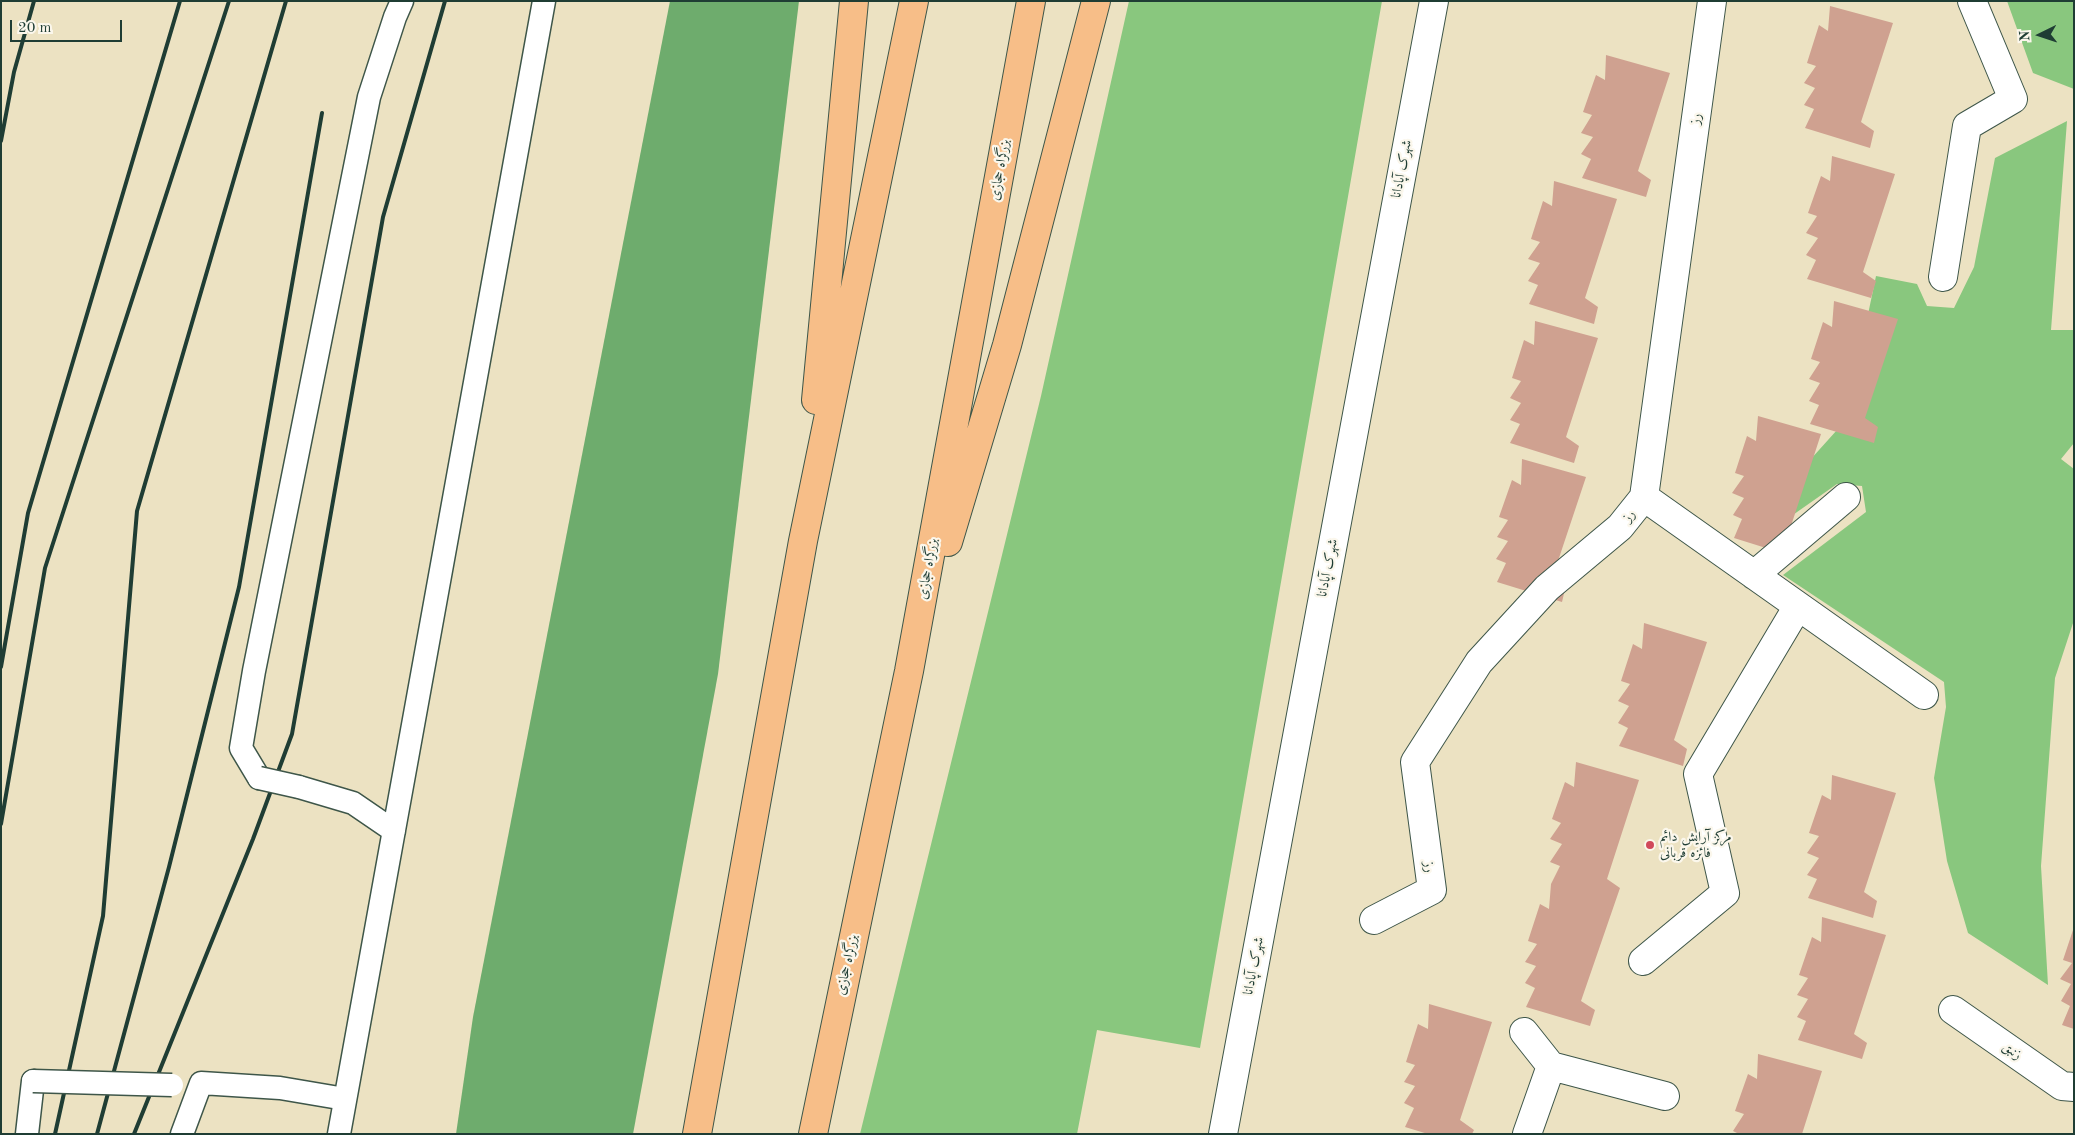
<!DOCTYPE html>
<meta charset="utf-8">
<style>
body{margin:0}
#map{position:relative;width:2075px;height:1135px;overflow:hidden;background:#ece2c2;font-family:"Old Standard TT",serif}
canvas{display:block}
.frame{position:absolute;inset:0;border:2px solid #1f3d34;pointer-events:none}
.north{position:absolute;left:2015px;top:10px;width:50px;height:50px;-webkit-text-stroke:4px #fbf7ec;paint-order:stroke;rotate:266deg;font-size:14px;font-weight:700;line-height:20px;text-align:center;color:#1f3d34}
.north::after{content:'';display:block;margin:auto;width:18px;height:22px;background:#1f3d34;clip-path:polygon(50% 0,100% 100%,50% 72%,0 100%)}
.scale{position:absolute;left:10px;top:20px;width:112px;height:22px;box-sizing:border-box;border:2px solid #1f3d34;border-top:0;padding-left:6px;font-size:15px;line-height:18px;white-space:nowrap;color:#1f3d34;-webkit-text-stroke:4px #fbf7ec;paint-order:stroke}
</style>
<div id="map">
<canvas width="2075" height="1135"></canvas>
<div class="frame"></div>
<div class="north">N</div>
<div class="scale">20 m</div>
</div>
<script>
const ctx = document.querySelector('canvas').getContext('2d');
ctx.lineJoin = 'round';
function fill(path, color) { ctx.fillStyle = color; ctx.fill(path, 'evenodd'); }
const shape = rows => new Path2D(rows.map(r => 'M' + r).join(''));
function strokePath(path, color, width, dash) { ctx.strokeStyle = color; ctx.lineWidth = width; ctx.lineCap = dash ? 'butt' : 'round'; ctx.setLineDash(dash || []); ctx.stroke(path); }
function label(font, color, halo, rows, align = 'center') {
  ctx.font = font + ' "Old Standard TT",Amiri,serif'; ctx.lineWidth = 4.5; ctx.setLineDash([]); ctx.textBaseline = 'middle'; ctx.strokeStyle = halo; ctx.fillStyle = color; for (const [text, x, y, turn = 0] of rows) {
    ctx.save(); ctx.translate(x, y); ctx.rotate((+turn || 0) * Math.PI / 180); ctx.textAlign = isNaN(turn) ? turn : align; if (halo) ctx.strokeText(text, 0, 0); ctx.fillText(text, 0, 0); ctx.restore();
  }
}
const green = shape([
 [1129,1,1382,1,1200,1048,1097,1030,1077,1134,860,1134,1041,396],
 [2007,1,2074,1,2074,89,2033,73],
 [2067,121,2051,330,2074,330,2074,443,2061,459,2074,469,2074,620,2055,678,2041,866,2048,985,1968,933,1947,861,1934,778,1946,707,1944,682,1783,575,1866,512,1862,486,1837,484,1770,531,1792,480,1846,420,1876,276,1917,284,1927,306,1954,308,1974,267,1995,158]
]);
const forest = shape([
 [670,1,799,1,718,674,633,1134,456,1134,473,1017]
]);
const building = shape([
 [1830,6,1893,23,1861,122,1874,131,1870,148,1805,128,1814,109,1804,105,1815,88,1804,83,1816,66,1807,63,1819,25,1828,31],
 [1606,55,1670,73,1638,171,1651,180,1646,197,1582,178,1591,159,1581,154,1593,137,1581,133,1592,115,1583,112,1596,75,1605,80],
 [1832,156,1895,174,1863,272,1876,281,1871,298,1807,279,1816,260,1806,255,1818,238,1806,233,1817,216,1808,213,1821,176,1830,181],
 [1554,181,1617,199,1585,298,1598,307,1594,324,1529,304,1538,285,1528,281,1540,263,1528,259,1540,242,1531,239,1543,201,1552,206],
 [1834,301,1898,319,1865,418,1878,427,1874,443,1810,424,1819,405,1809,401,1820,383,1809,379,1820,362,1811,359,1823,322,1832,327],
 [1535,321,1598,338,1566,437,1579,446,1574,463,1510,443,1520,424,1510,420,1521,403,1510,398,1521,381,1512,378,1524,340,1534,345],
 [1758,416,1821,434,1789,532,1802,542,1798,558,1734,538,1742,519,1733,515,1744,498,1732,493,1744,476,1735,473,1747,436,1756,441],
 [1522,459,1586,477,1553,576,1566,585,1562,602,1497,582,1506,563,1496,559,1508,541,1497,537,1508,520,1499,517,1512,480,1521,485],
 [1644,623,1707,642,1674,740,1687,749,1683,766,1619,746,1628,728,1618,723,1629,706,1618,701,1630,684,1621,681,1633,644,1642,649],
 [1576,762,1639,780,1607,879,1620,888,1581,1001,1595,1010,1590,1026,1526,1007,1535,988,1525,983,1536,966,1525,962,1537,944,1528,941,1540,904,1549,909,1551,884,1560,866,1550,862,1562,844,1550,839,1561,823,1552,819,1565,782,1574,787],
 [1832,775,1896,793,1864,892,1877,901,1873,918,1808,898,1817,879,1807,875,1819,858,1807,853,1819,836,1809,833,1822,795,1831,800],
 [1822,917,1886,935,1854,1034,1867,1043,1862,1059,1798,1040,1806,1021,1797,1017,1808,999,1797,995,1808,978,1799,975,1812,937,1821,942],
 [2074,927,2074,1029,2062,1025,2070,1006,2061,1001,2071,984,2060,979,2072,963,2063,960],
 [1429,1004,1492,1022,1460,1120,1474,1130,1472,1134,1428,1134,1405,1127,1414,1108,1404,1103,1415,1086,1404,1082,1415,1065,1406,1062,1418,1024,1428,1029],
 [1758,1054,1822,1071,1802,1134,1739,1134,1733,1131,1744,1114,1735,1111,1748,1074,1757,1079]
]);
const lane = shape([
 [259,778,241,748,254,671,369,97,395,17,402,1],
 [299,787,353,803,394,831],
 [27,1134,33,1081],
 [182,1134,201,1083,280,1088,345,1099],
 [339,1134,544,1]
]);
const street = shape([
 [1943,277,1967,126,2013,99,1972,1],
 [1644,497,1924,695],
 [1754,575,1846,497],
 [1374,920,1432,890,1415,762,1479,662,1547,588,1620,527,1644,497,1712,1],
 [1643,961,1725,893,1698,774,1798,606],
 [1953,1010,2062,1086,2074,1087],
 [1524,1032,1551,1066,1665,1096],
 [1223,1134,1434,1],
 [1527,1134,1551,1066]
]);
const highway = shape([
 [816,400,854,1],
 [948,542,1007,345,1096,1],
 [697,1134,803,541,914,1],
 [813,1134,909,671,1031,1]
]);
const rail = shape([
 [1,141,14,72,34,1],
 [1,667,28,513,180,1],
 [1,824,45,568,229,1],
 [55,1134,103,916,137,511,286,1],
 [97,1134,169,867,239,587,322,113],
 [134,1134,253,839,292,734,383,217,445,1]
]);
const laneBridge = shape([
 [259,778,299,787],
 [33,1081,172,1085]
]);
const markers = [
 [1650,845,5,"#d1495b"]
];
const streetNames = [
 ["رز",1696,119,-82],
 ["شهرک آپادانا",1402,169,-79],
 ["بزرگراه حجازی",1000,170,-80],
 ["رز",1629,516,-52],
 ["شهرک آپادانا",1328,568,-79],
 ["بزرگراه حجازی",928,569,-80],
 ["رز",1429,867,82],
 ["بزرگراه حجازی",847,965,-78],
 ["شهرک آپادانا",1254,966,-79],
 ["زنبق",2012,1051,35]
];
const poiNames = [
 ["مرکز آرایش دائم",1660,837],
 ["فائزه قربانی",1660,853]
];
fill(green, '#89c77e');
fill(forest, '#6eac6d');
fill(building, '#cfa190');
strokePath(lane, '#3e5649', 25);
strokePath(street, '#3e5649', 30);
strokePath(highway, '#3e5649', 30);
strokePath(lane, '#fff', 22);
strokePath(street, '#fff', 28);
strokePath(highway, '#f7be88', 28);
strokePath(rail, '#1f3d34', 4);
strokePath(laneBridge, '#3e5649', 25, []);
strokePath(laneBridge, '#fff', 22);
for (const [x, y, r, color] of markers) { const dot = new Path2D(); dot.arc(x, y, r, 0, 2 * Math.PI); ctx.fillStyle = color; ctx.fill(dot); strokePath(dot, '#fbf7ec', 2); }
label('14px', '#1f3d34', '#fbf7ec', streetNames);
label('14px', '#1f3d34', '#fbf7ec', poiNames, 'left');
</script>
